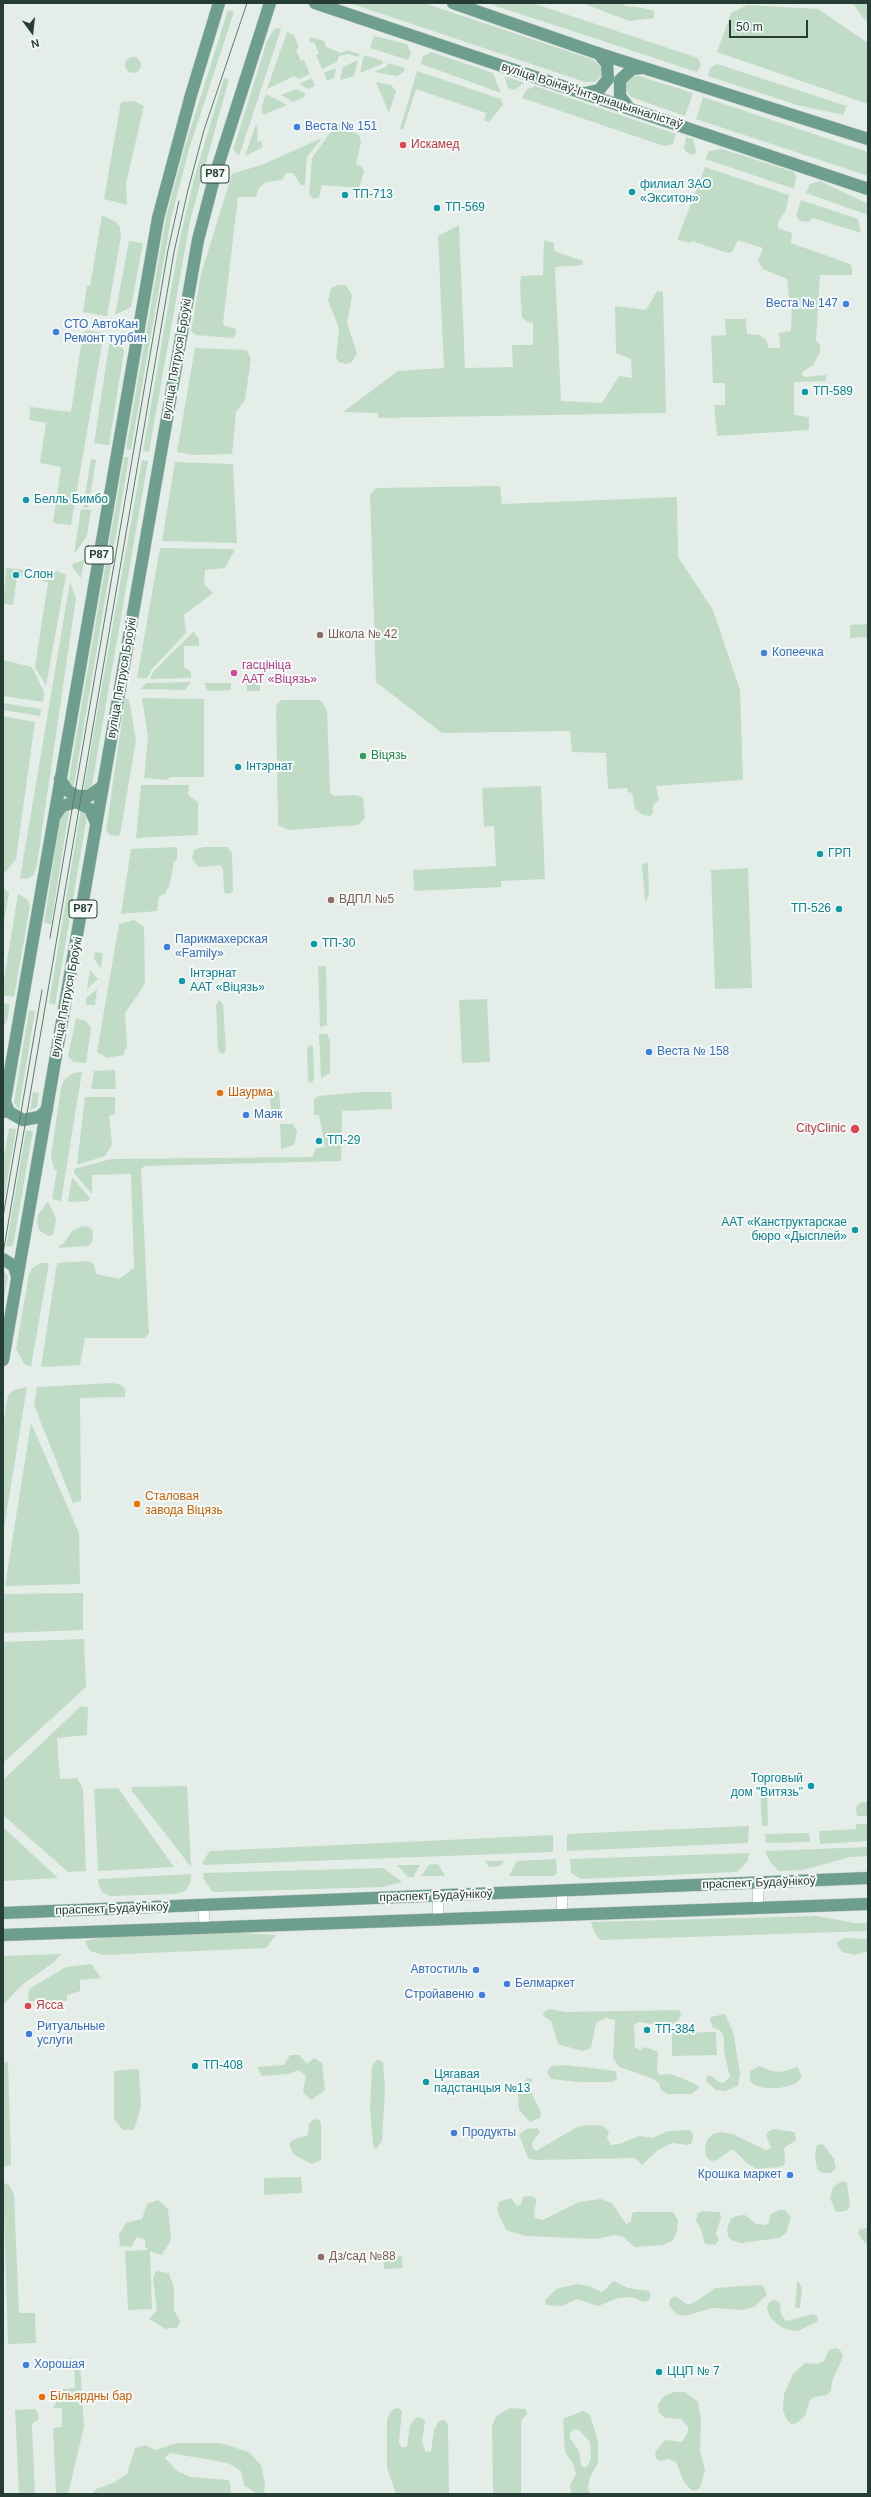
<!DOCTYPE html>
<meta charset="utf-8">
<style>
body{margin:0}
#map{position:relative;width:871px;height:2497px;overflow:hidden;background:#e5ede9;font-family:Arial,sans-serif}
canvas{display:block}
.frame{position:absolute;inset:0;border:4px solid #263d35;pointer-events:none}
.north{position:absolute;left:12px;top:12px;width:40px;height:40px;-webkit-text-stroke:3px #f5f9f7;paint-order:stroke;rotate:165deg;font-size:11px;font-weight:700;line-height:16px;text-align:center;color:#263d35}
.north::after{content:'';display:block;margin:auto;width:14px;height:18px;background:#263d35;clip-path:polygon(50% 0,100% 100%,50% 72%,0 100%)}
.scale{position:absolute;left:729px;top:20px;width:79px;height:18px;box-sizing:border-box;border:2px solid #263d35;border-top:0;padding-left:5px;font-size:12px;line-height:14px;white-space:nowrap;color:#263d35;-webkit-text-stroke:3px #f5f9f7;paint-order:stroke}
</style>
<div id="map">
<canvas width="871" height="2497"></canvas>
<div class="frame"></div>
<div class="north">N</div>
<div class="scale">50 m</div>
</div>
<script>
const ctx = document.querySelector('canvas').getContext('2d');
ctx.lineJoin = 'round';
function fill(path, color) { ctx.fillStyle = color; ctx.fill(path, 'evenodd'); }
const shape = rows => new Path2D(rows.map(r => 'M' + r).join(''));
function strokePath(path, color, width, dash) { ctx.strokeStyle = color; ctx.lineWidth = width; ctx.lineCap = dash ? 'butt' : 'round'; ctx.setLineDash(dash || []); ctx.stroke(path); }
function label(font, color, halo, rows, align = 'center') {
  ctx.font = font + ' Arial,sans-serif'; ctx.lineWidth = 4; ctx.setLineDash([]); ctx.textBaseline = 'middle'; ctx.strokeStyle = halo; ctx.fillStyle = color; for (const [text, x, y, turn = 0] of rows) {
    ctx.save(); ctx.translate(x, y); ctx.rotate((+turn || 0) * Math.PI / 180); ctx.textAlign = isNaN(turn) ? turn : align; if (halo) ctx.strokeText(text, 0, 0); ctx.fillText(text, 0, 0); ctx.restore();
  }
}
const green = shape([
 [349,3,424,3,594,60,601,68,601,76,595,82,585,82],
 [487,3,532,3,698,58,701,65,697,72],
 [582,3,620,3,626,6,643,8,654,11,654,18,629,21],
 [853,3,868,3,868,22,863,18],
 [747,5,818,9,868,43,868,104,717,52,731,13],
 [228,10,234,12,189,149,171,219,131,450,126,449,166,217,185,146],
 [277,28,281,29,239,156,233,150,267,41,274,29],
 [287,32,294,35,299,48,296,50,301,61,304,60,310,74,299,79,294,76,267,89],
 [374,36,407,44,411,53,408,60,370,48],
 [310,37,324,41,326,47,341,53,347,50,360,54,358,57,348,54,339,56,337,62,322,69,316,55,319,54,314,42,310,43],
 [431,52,493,73,501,93,421,64,423,56],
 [364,55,383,61,382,64,360,73],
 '125 65a8 8 0 1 1 16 0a8 8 0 1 1-16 0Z',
 [358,60,354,76,340,80,343,67],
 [388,63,405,68,404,72,397,76,374,72,386,67],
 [717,64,847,106,843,115,797,105,708,76,710,68],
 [336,68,334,78,327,81,324,73],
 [417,71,501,99,503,105,489,122,484,120,486,113,416,89,403,130,400,129],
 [631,75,639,76,693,93,685,116,631,97,626,90,625,82],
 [504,76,524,83,515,90,508,88],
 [224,78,229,79,190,221,149,452,143,451,180,238,194,179],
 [312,78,315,86,308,89,299,84],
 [376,82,391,85,396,91,389,113],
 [535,86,676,134,673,144,664,146,522,98,526,90],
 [296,89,306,94,304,97,293,102,281,95],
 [266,94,287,105,263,115,261,109],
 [703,97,868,152,868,176,696,119],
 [134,101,144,106,126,183,127,205,104,199,121,102],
 [256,124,258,131,257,142,261,141,263,147,245,156],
 [340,124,359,135,361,143,356,164,362,167,364,172,359,188,322,185,319,197,314,199,309,194,312,158,335,126],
 [686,137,693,139,696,151,694,155,686,152,684,148],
 [322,138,307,157,305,185,301,185,293,173,286,173,282,180,266,182,259,188,256,197,238,197,223,323,225,326,236,329,236,335,232,338,196,335,191,331,201,274,232,174,264,164],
 [722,149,794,172,796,177,794,189,705,159,709,151],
 [705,167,789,195,786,210,778,222,778,228,792,233,791,243,850,264,852,268,852,275,820,275,816,341,820,344,820,352,813,365,802,372,803,377,826,375,826,381,794,382,794,415,809,417,809,430,717,436,714,405,725,405,725,383,713,383,711,336,726,335,725,319,746,319,747,334,760,335,767,341,768,348,780,348,779,333,791,331,792,299,789,298,787,279,763,269,758,261,763,248,738,240,732,252,728,253,692,241,691,243,677,240],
 [820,181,868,204,868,215,806,193,810,184],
 [801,200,858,219,861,233,813,218,808,222,800,221,796,216],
 [102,215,116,222,120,227,121,236,107,316,83,312,87,286,90,286],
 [459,225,465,368,513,367,512,345,533,345,533,323,527,322,522,317,520,285,521,276,543,275,544,240,554,243,554,251,583,261,582,265,555,267,561,401,602,403,619,376,632,378,631,359,616,353,615,306,646,310,657,291,663,292,666,413,378,418,378,413,343,412,398,371,444,368,438,236],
 [129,241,143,243,131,307,115,315],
 [338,285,346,285,352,295,347,323,357,353,352,362,346,364,339,362,336,358,339,328,328,300,331,288],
 [88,330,104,333,71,525,53,523,61,467,40,463,46,423,29,420,30,407,71,412,83,332],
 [111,333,120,340,124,351,109,445,94,443],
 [195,348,247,350,251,359,245,400,236,412,232,454,194,455,177,452],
 [124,457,129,457,73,791,68,784],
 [91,459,96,460,88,508,83,507],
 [142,460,148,461,92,785,83,793],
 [175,462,233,464,237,543,162,541],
 [500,486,502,504,677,497,678,557,713,610,740,690,743,780,656,786,659,800,653,805,653,813,650,816,643,815,635,809,632,793,628,792,627,788,608,789,606,753,572,752,570,731,442,733,376,682,370,495,376,488],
 [81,509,91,510,87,536,74,554],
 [160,548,235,549,225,568,205,570,204,584,213,593,184,615,186,633,152,669,147,678,137,678],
 [84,560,81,578,72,567,73,564],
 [6,568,25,570,25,576,19,575,17,577,13,605,3,604],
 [57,571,66,575,46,686,35,667,48,582,41,581,52,572],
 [70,582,76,598,37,864,34,875,27,879,20,878],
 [868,624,868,637,850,638,850,625],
 [193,632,199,638,199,646,184,646,184,667,191,672,191,678,150,679,153,672],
 [3,660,32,667,44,692,43,702,3,696],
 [260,681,260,691,247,691,246,682],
 [191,682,185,690,141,689,146,683],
 [204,683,231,683,231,690,208,691],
 [142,698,204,699,204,777,170,777,167,780,144,778,148,738],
 [125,699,129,699,136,740,120,835,116,836,110,835,106,831],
 [281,700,320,700,322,702,327,711,330,793,334,796,355,795,363,797,365,818,358,825,289,830,278,825,276,706],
 [3,703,41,709,40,716,3,710],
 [3,716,35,722,16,859,5,873,3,873],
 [141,785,189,785,188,795,198,802,198,835,136,838],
 [541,786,545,879,501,881,501,887,414,891,413,870,496,866,494,826,484,827,482,788],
 [70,805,51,924,44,923,61,813],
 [81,808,87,816,55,1005,49,1003],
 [177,847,177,860,174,861,170,884,165,894,159,896,157,911,121,914,131,849],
 [203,847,227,847,232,853,233,892,226,894,224,891,223,869,220,865,198,867,192,858,194,850],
 [648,863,649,896,645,902,642,864],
 [748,868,752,988,715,989,711,870],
 [3,888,9,892,4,922,3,920],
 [18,894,28,900,30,906,14,997,3,995,3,985],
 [134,920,144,927,145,984,125,1013,127,1045,123,1055,107,1058,97,1052,119,924],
 [95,952,103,953,101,968,94,959],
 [318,966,326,966,327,1025,320,1027],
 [90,970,98,979,87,989],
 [97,989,95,1005,86,1005,86,998],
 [487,999,490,1062,462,1063,459,1000],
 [219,1000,223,1004,226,1051,222,1054,218,1050,216,1005],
 [3,1003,10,1004,7,1021,3,1026],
 [29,1010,35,1011,19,1109,14,1103],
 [76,1018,86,1021,91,1028,86,1063,73,1062,68,1056],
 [319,1034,327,1034,330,1041,330,1073,321,1078],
 [310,1045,313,1046,314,1078,312,1083,308,1082,307,1048],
 [115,1070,116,1089,91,1089,94,1071],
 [82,1072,61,1201,52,1199,57,1170,54,1169,51,1156,61,1088,64,1080,73,1073],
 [279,1091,281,1115,271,1116,270,1092],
 [33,1092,39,1093,37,1107,30,1110],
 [361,1092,391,1092,392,1109,342,1111,341,1161,144,1166,141,1170,149,1334,144,1338,85,1338,80,1365,41,1367,57,1263,88,1261,94,1264,96,1274,119,1279,134,1268,131,1174,92,1175,92,1194,74,1173,74,1169,111,1159,312,1157,316,1148,325,1147,319,1115,314,1115,314,1099,318,1096],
 [85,1097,115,1097,115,1114,109,1116,112,1145,105,1156,77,1165],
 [280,1124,293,1124,297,1131,294,1145,281,1149],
 [9,1128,16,1129,3,1206,3,1161],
 [26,1130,33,1131,13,1246,6,1247],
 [72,1177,90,1198,89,1201,68,1202],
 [48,1201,56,1219,53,1235,48,1236,40,1231,37,1224,38,1215],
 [82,1226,89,1227,93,1231,92,1243,88,1246,59,1248,60,1245,64,1243,72,1231],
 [41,1263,49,1263,31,1367,24,1364,16,1349,29,1274,32,1268],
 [3,1269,8,1277,3,1304],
 [112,1383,121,1385,125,1389,125,1397,80,1398,81,1501,73,1503,34,1405,37,1387],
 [27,1387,3,1534,3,1425,7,1400,9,1394,14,1390],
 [31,1423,79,1533,80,1584,5,1586],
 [83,1593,83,1630,3,1633,4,1594],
 [84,1639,86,1687,3,1763,3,1642],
 [81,1706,88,1707,87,1735,57,1738,60,1779,77,1778,83,1789,86,1871,68,1872,3,1815,3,1780],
 [187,1786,191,1867,132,1791,132,1787],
 [760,1787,767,1787,768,1826,762,1826],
 [118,1788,174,1867,98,1871,94,1789],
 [861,1802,868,1802,868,1816,857,1816,856,1807],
 [856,1824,868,1824,868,1841,820,1844,819,1831,856,1829],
 [749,1826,748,1843,567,1851,567,1834],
 [3,1827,58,1878,3,1881],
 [809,1833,810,1842,766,1843,765,1834],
 [553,1835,553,1852,203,1865,203,1861,210,1851],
 [868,1847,868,1856,850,1857,803,1870,778,1871,769,1860,765,1851],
 [749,1853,748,1861,737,1872,581,1879,571,1873,570,1859],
 [556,1859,557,1873,554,1876,509,1876,517,1861],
 [485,1861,504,1861,500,1866,489,1867],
 [438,1864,445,1876,421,1876,429,1865],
 [397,1865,420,1865,413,1877,408,1877],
 [383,1868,402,1882,383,1887,213,1892,204,1880,203,1873],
 [191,1874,190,1884,185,1891,176,1894,110,1896,102,1892,99,1886,98,1879],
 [816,1916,855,1923,868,1923,868,1931,600,1940,594,1931,591,1922],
 [227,1932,276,1935,266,1948,103,1955,90,1951,85,1941,113,1935],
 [844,1938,868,1939,868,1951,855,1955,842,1952,836,1943],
 [61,1954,54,1962,22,1985,3,2005,3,1956],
 [91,1964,101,1978,80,1980,80,1991,67,1995,67,2001,28,2001,29,1989,66,1967],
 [549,2009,565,2012,679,2010,681,2015,678,2021,666,2026,638,2022,634,2026,635,2047,639,2050,645,2047,658,2052,657,2071,660,2075,670,2074,684,2079,697,2085,699,2088,691,2094,667,2094,661,2090,659,2083,651,2078,619,2067,613,2058,615,2020,606,2018,596,2023,591,2048,582,2051,558,2044,551,2021,543,2016,544,2012],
 [725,2014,733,2032,740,2073,738,2086,725,2091,716,2090,706,2081,707,2076,712,2076,720,2083,723,2083,730,2077,724,2052,724,2037,720,2030,713,2028,710,2021,711,2017],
 [3,2030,4,2062,8,2062,11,2160,11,2165,3,2167],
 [716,2032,717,2055,672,2056,672,2033],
 [290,2055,299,2055,307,2064,314,2058,322,2063,325,2090,311,2100,303,2092,306,2076,298,2070,289,2074,262,2076,257,2067,284,2065],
 [377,2059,383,2062,385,2089,382,2141,376,2149,373,2145,370,2109,372,2066],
 [565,2065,616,2071,617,2080,612,2082,578,2082,551,2079,547,2072,551,2066],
 [760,2066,772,2071,781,2072,798,2067,802,2077,795,2084,780,2088,764,2088,754,2085,750,2081,750,2071],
 [139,2069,141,2107,134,2130,123,2130,114,2119,114,2071],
 [528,2078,532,2079,531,2092,541,2112,540,2118,530,2122,519,2110,518,2095,521,2084],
 [318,2119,321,2123,321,2160,312,2164,293,2154,289,2144,293,2140,308,2135,309,2124,312,2120],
 [589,2125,603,2126,609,2132,607,2138,611,2145,619,2144,639,2136,653,2138,668,2131,689,2130,693,2133,693,2139,691,2144,687,2145,672,2143,658,2150,642,2165,635,2158,535,2160,528,2158,519,2135,526,2129,537,2128,540,2132,532,2143,532,2147,536,2151,577,2127],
 [773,2129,795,2132,796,2140,784,2148,785,2161,784,2165,779,2167,757,2169,748,2164,734,2150,731,2150,717,2160,711,2161,706,2156,705,2149,707,2140,713,2134,721,2132,732,2134,766,2150,771,2148,766,2135,768,2132],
 [823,2144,834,2159,836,2169,830,2173,822,2173,817,2169,815,2156,817,2145],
 [301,2177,302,2193,264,2195,264,2178],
 [842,2181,847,2183,850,2207,846,2211,836,2212,830,2198,833,2187],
 [3,2182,10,2186,14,2195,19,2313,35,2313,36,2343,8,2344],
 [531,2196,537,2199,534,2212,535,2218,543,2220,579,2202,601,2199,612,2203,626,2224,631,2222,632,2213,636,2212,673,2212,678,2220,677,2231,673,2240,663,2245,635,2247,623,2237,615,2235,597,2239,526,2236,506,2230,497,2210,499,2202,511,2198,517,2206,521,2204,523,2197],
 [158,2200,168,2209,171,2240,162,2255,150,2251,152,2309,128,2310,125,2251,148,2250,145,2247,145,2239,137,2237,131,2247,120,2246,119,2235,126,2223,142,2219,147,2204],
 [779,2210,785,2210,791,2218,786,2233,779,2238,742,2243,733,2241,728,2237,727,2228,731,2219,736,2216,745,2215,756,2224,765,2225,769,2223,770,2215],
 [703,2211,720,2212,721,2218,716,2233,719,2240,715,2245,705,2244,700,2227,696,2221,697,2214],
 [868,2228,868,2246,858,2234,860,2229],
 [402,2256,403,2268,384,2269,383,2258],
 [156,2271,169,2273,174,2288,174,2310,180,2321,178,2327,166,2329,149,2319,157,2310,153,2278],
 [614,2281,628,2288,649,2291,651,2296,648,2301,643,2302,633,2297,618,2298,598,2306,577,2299,562,2306,546,2305,545,2300,556,2289,577,2284,588,2286,602,2292],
 [797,2282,799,2282,802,2289,800,2308,795,2308],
 [758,2285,763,2286,767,2295,754,2307,743,2310,713,2308,685,2316,676,2314,669,2305,670,2299,675,2296,688,2305,697,2301,715,2288],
 [775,2300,780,2303,781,2314,786,2321,813,2314,818,2317,817,2322,798,2331,788,2330,778,2325,770,2317,767,2308,769,2302],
 [836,2348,841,2351,843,2357,832,2381,831,2391,827,2395,814,2397,810,2400,805,2416,797,2423,791,2424,787,2420,783,2411,784,2394,793,2374,805,2363,817,2364,824,2361,829,2350],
 [69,2356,80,2365,84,2427,68,2494,56,2494,53,2428,62,2427,62,2408,53,2408,63,2389,75,2388,74,2366,70,2366],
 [674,2392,685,2392,698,2402,701,2420,700,2451,705,2471,700,2487,696,2491,691,2490,684,2482,676,2462,669,2459,660,2461,656,2458,655,2452,665,2440,682,2442,688,2432,688,2427,681,2419,665,2418,659,2413,658,2405,664,2396],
 [397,2408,402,2410,399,2442,401,2447,407,2447,410,2425,417,2417,422,2418,425,2421,422,2442,426,2452,431,2451,434,2430,439,2421,445,2420,448,2425,449,2494,396,2494,387,2468,387,2419,392,2410],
 [510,2408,526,2409,527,2414,521,2421,521,2494,493,2494,492,2426,496,2416],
 [35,2409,38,2413,39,2419,32,2424,35,2494,19,2494,15,2410],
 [583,2411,590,2415,598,2441,598,2463,590,2477,588,2488,590,2494,571,2494,570,2485,576,2474,573,2464,565,2452,563,2419],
 [574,2429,579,2430,590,2442,591,2459,586,2468,581,2466,579,2451,570,2438,570,2433],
 [177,2443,220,2443,249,2452,261,2465,265,2483,264,2494,254,2492,244,2485,241,2471,228,2463,170,2453,165,2458,177,2471,191,2477,229,2480,231,2492,227,2494,92,2494,96,2489,113,2483,127,2474,135,2448,146,2445,155,2450]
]);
const minor = shape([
 [758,1883,758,1907],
 [562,1891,562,1913],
 [438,1896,438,1918],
 [203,1905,205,1927]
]);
const primary = shape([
 [315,3,868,189],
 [453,3,597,53,868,139],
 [585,93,599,90,608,79,607,64,598,53],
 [629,108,620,96,620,80,632,69,642,68],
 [60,779,68,791,77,796,89,796,103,786],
 [54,817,62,806,76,802,90,809,96,823],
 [5,1102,9,1112,23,1120,39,1117,47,1110],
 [3,1112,158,218,191,95,219,3],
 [3,1259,14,1266,17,1277],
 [3,1360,198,240,215,175,270,3],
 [3,1913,868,1878],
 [3,1935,868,1904]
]);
const tram = shape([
 [50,938,168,250,179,201],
 [3,1217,42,990],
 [3,1254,174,252,188,190,204,130,247,3]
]);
const markers = [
 [297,127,4,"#3f7fe0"],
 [403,145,4,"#e0444e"],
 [632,192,4,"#0f9aa8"],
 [345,195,4,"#0f9aa8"],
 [437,208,4,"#0f9aa8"],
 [846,304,4,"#3f7fe0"],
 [56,332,4,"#3f7fe0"],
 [805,392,4,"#0f9aa8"],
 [26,500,4,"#0f9aa8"],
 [16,575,4,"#0f9aa8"],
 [320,635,4,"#8d6e63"],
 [764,653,4,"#3f7fe0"],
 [234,673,4,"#d1479c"],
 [363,756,4,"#2e9e5b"],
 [238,767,4,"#0f9aa8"],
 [820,854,4,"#0f9aa8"],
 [331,900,4,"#8d6e63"],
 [839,909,4,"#0f9aa8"],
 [314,944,4,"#0f9aa8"],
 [167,947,4,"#3f7fe0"],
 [182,981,4,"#0f9aa8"],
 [649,1052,4,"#3f7fe0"],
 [220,1093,4,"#e8710a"],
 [246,1115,4,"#3f7fe0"],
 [855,1129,5,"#e0444e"],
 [319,1141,4,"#0f9aa8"],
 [855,1230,4,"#0f9aa8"],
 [137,1504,4,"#e8710a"],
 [811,1786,4,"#0f9aa8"],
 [476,1970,4,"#3f7fe0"],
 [507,1984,4,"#3f7fe0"],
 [482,1995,4,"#3f7fe0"],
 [28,2006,4,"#e0444e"],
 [647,2030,4,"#0f9aa8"],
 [29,2034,4,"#3f7fe0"],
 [195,2066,4,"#0f9aa8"],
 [426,2082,4,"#0f9aa8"],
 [454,2133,4,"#3f7fe0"],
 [790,2175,4,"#3f7fe0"],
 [321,2257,4,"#8d6e63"],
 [26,2365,4,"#3f7fe0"],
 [659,2372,4,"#0f9aa8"],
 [42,2397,4,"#e8710a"]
];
const shields = [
 [215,174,28],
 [99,555,28],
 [83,909,28]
];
const shieldNames = [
 ["Р87",215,174],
 ["Р87",99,555],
 ["Р87",83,909]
];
const streetNames = [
 ["вуліца Воінаў-Інтэрнацыяналістаў",592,96,18],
 ["вуліца Пятруся Броўкі",177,359,-80],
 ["вуліца Пятруся Броўкі",122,678,-80],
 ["вуліца Пятруся Броўкі",67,997,-79],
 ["праспект Будаўнікоў",759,1883,-2],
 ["праспект Будаўнікоў",436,1896,-2],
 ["праспект Будаўнікоў",112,1909,-2]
];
const shopNames = [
 ["Веста № 151",305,127],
 ["Веста № 147",838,304,"right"],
 ["СТО АвтоКан",64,325],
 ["Ремонт турбин",64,339],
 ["Копеечка",772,653],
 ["Парикмахерская",175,940],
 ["«Family»",175,954],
 ["Веста № 158",657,1052],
 ["Маяк",254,1115],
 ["Автостиль",468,1970,"right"],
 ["Белмаркет",515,1984],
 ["Стройавеню",474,1995,"right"],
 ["Ритуальные",37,2027],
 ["услуги",37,2041],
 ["Продукты",462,2133],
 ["Крошка маркет",782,2175,"right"],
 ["Хорошая",34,2365]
];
const healthNames = [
 ["Искамед",411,145],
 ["CityClinic",846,1129,"right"],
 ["Ясса",36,2006]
];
const cultureNames = [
 ["филиал ЗАО",640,185],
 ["«Экситон»",640,199],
 ["ТП-713",353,195],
 ["ТП-569",445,208],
 ["ТП-589",813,392],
 ["Белль Бимбо",34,500],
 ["Слон",24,575],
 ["Інтэрнат",246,767],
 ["ГРП",828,854],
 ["ТП-526",831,909,"right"],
 ["ТП-30",322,944],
 ["Інтэрнат",190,974],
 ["ААТ «Віцязь»",190,988],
 ["ТП-29",327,1141],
 ["ААТ «Канструктарскае",847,1223,"right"],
 ["бюро «Дысплей»",847,1237,"right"],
 ["Торговый",803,1779,"right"],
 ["дом \"Витязь\"",803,1793,"right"],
 ["ТП-384",655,2030],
 ["ТП-408",203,2066],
 ["Цягавая",434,2075],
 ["падстанцыя №13",434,2089],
 ["ЦЦП № 7",667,2372]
];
const educationNames = [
 ["Школа № 42",328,635],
 ["ВДПЛ №5",339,900],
 ["Дз/сад №88",329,2257]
];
const hotelNames = [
 ["гасцініца",242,666],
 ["ААТ «Віцязь»",242,680]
];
const leisureNames = [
 ["Віцязь",371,756]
];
const foodNames = [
 ["Шаурма",228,1093],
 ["Сталовая",145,1497],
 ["завода Віцязь",145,1511],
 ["Більярдны бар",50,2397]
];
fill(green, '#c0dcc6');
strokePath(minor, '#a8b5af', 11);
strokePath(primary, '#c2c9c6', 13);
strokePath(minor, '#fff', 10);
strokePath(primary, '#6e9e8e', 12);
strokePath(tram, '#617870', 1);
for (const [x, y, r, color] of markers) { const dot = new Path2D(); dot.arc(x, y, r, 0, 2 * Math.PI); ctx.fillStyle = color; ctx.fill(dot); strokePath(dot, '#f5f9f7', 1.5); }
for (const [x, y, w] of shields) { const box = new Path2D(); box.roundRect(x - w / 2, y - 9, w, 18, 3); ctx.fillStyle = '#f5f9f7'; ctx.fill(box); strokePath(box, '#263d35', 1); }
label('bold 11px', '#263d35', null, shieldNames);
label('12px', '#263d35', '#f5f9f7', streetNames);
label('12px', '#366cbe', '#f5f9f7', shopNames, 'left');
label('12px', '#be3a42', '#f5f9f7', healthNames, 'left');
label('12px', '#0d838f', '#f5f9f7', cultureNames, 'left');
label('12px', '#785e54', '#f5f9f7', educationNames, 'left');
label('12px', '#b23c85', '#f5f9f7', hotelNames, 'left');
label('12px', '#27864d', '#f5f9f7', leisureNames, 'left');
label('12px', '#c56008', '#f5f9f7', foodNames, 'left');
</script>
